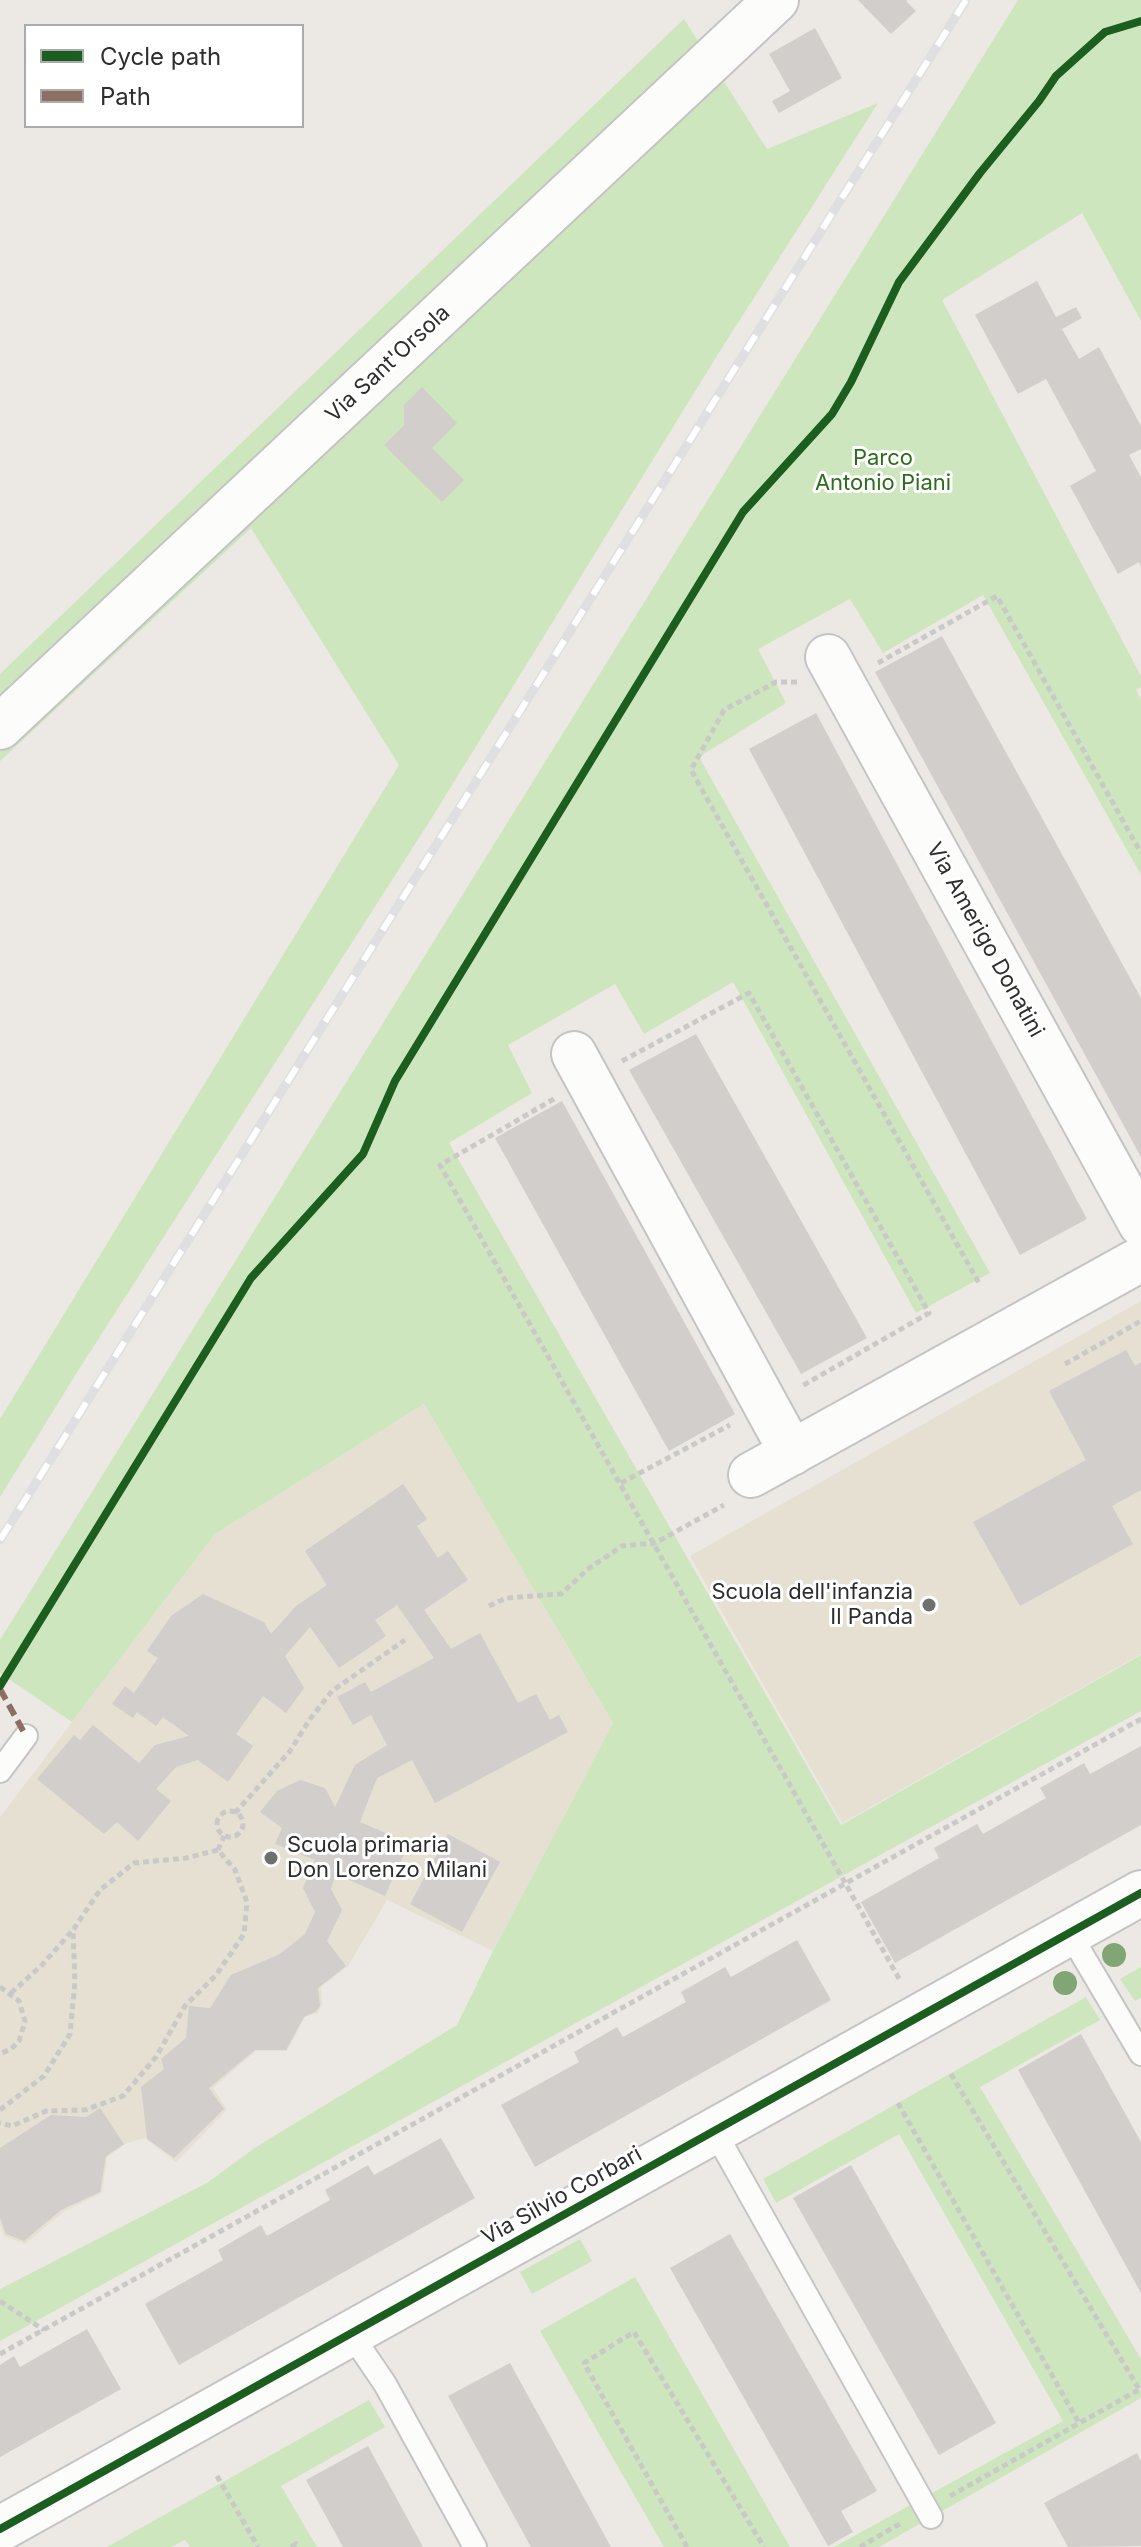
<!DOCTYPE html>
<style>
body{margin:0}
#map{position:relative;width:1141px;height:2547px;overflow:hidden;background:#ece8e4;font-family:Inter,sans-serif}
canvas{display:block}
.legend{position:absolute;left:24px;top:24px;width:280px;height:104px;box-sizing:border-box;background:#fff;border:2px solid #ababab;margin:0;padding:10px 14px;list-style:none;font-size:24px;color:#2e2e2e}
.legend li{display:flex;align-items:center;gap:16px;height:40px}
.legend b{width:40px;border:2px solid #ababab}
</style>
<div id="map">
<canvas width="1141" height="2547"></canvas>
<ul class="legend">
<li><b style="height:10px;background:#1b5e20"></b>Cycle path</li>
<li><b style="height:10px;background:#8d6e63"></b>Path</li>
</ul>
</div>
<script>
const ctx = document.querySelector('canvas').getContext('2d');
ctx.lineJoin = 'round';
function fill(path, color) { ctx.fillStyle = color; ctx.fill(path, 'evenodd'); }
const shape = rows => new Path2D(rows.map(r => 'M' + r).join(''));
function strokePath(path, color, width, dash) { ctx.strokeStyle = color; ctx.lineWidth = width; ctx.lineCap = dash ? 'butt' : 'round'; ctx.setLineDash(dash || []); ctx.stroke(path); }
function label(font, color, halo, rows, align = 'center') {
  ctx.font = font + ' Inter,sans-serif'; ctx.lineWidth = 6; ctx.setLineDash([]); ctx.textBaseline = 'middle'; ctx.strokeStyle = halo; ctx.fillStyle = color; for (const [text, x, y, turn = 0] of rows) {
    ctx.save(); ctx.translate(x, y); ctx.rotate((+turn || 0) * Math.PI / 180); ctx.textAlign = isNaN(turn) ? turn : align; if (halo) ctx.strokeText(text, 0, 0); ctx.fillText(text, 0, 0); ctx.restore();
  }
}
const education = shape([
 [1141,1301,1141,1654,842,1823,690,1556],
 [424,1404,613,1723,493,1951,387,1900,348,1966,321,1987,322,2005,317,2013,305,2017,287,2051,256,2051,213,2088,227,2110,176,2162,145,2138,127,2143,107,2157,102,2193,63,2212,25,2244,4,2236,0,2224,0,1817,215,1534]
]);
const green = shape([
 [1018,0,1141,0,1141,321,1082,213,942,300,1141,676,1141,687,1136,690,1141,699,1141,875,983,595,883,653,850,599,758,649,786,703,699,757,990,1273,916,1313,733,982,644,1034,615,984,508,1045,532,1093,449,1143,841,1825,1141,1655,1141,1711,0,2341,0,2289,207,2183,256,2147,457,2025,493,1951,613,1723,424,1404,215,1534,72,1722,0,1673,0,1640],
 [684,19,767,149,878,103,720,351,433,816,76,1374,0,1497,0,1419,399,765,251,528,0,761,0,674],
 [1141,1967,1141,1998,1135,2001,1120,1979],
 [1086,1997,1100,2020,980,2087,1141,2359,1141,2398,879,2547,834,2547,1063,2421,899,2134,776,2203,763,2179],
 [580,2239,592,2261,532,2294,520,2272],
 [635,2277,790,2547,664,2547,540,2331],
 [369,2400,385,2427,281,2486,317,2547,190,2547,185,2540,171,2547,107,2547]
]);
const building = shape([
 [858,0,908,0,906,1,916,11,891,34],
 [815,28,842,78,779,113,772,101,790,91,769,54],
 [1037,281,1056,317,1076,307,1082,318,1062,329,1079,359,1099,347,1141,426,1141,449,1129,455,1141,477,1141,567,1139,562,1118,574,1070,486,1096,471,1046,379,1018,394,975,315],
 [422,387,457,423,432,448,464,480,442,502,384,445,404,425,404,405],
 [942,636,1141,998,1141,1157,875,672],
 [816,713,1087,1219,1020,1255,749,749],
 [696,1034,867,1338,801,1374,629,1070],
 [562,1101,735,1414,669,1451,495,1138],
 [1126,1350,1135,1366,1141,1362,1141,1490,1112,1506,1133,1544,1020,1606,973,1522,1086,1460,1049,1391],
 [403,1484,427,1519,417,1526,438,1558,448,1551,468,1580,424,1610,451,1649,480,1633,518,1703,536,1694,550,1720,559,1715,568,1732,435,1803,412,1760,377,1778,360,1822,409,1843,385,1896,336,1874,331,1889,342,1910,327,1941,346,1966,318,1988,320,2006,315,2012,304,2017,286,2050,255,2050,209,2088,224,2109,174,2158,147,2139,141,2087,164,2069,161,2059,186,2038,189,2006,210,2008,231,1975,280,1954,305,1934,315,1912,303,1888,315,1860,275,1844,282,1828,260,1812,277,1791,300,1780,325,1788,335,1807,355,1765,387,1745,371,1715,353,1725,337,1697,365,1682,371,1692,434,1658,397,1605,375,1620,386,1636,339,1668,310,1627,285,1656,304,1688,286,1713,263,1696,236,1734,253,1746,228,1782,198,1760,176,1767,156,1789,171,1801,138,1841,117,1822,104,1834,37,1779,74,1735,80,1740,93,1725,139,1763,155,1745,189,1736,163,1717,156,1726,137,1712,133,1718,112,1704,125,1686,134,1693,158,1658,147,1651,171,1616,203,1594,264,1622,271,1634,296,1606,327,1585,305,1551],
 [1141,1746,1141,1825,895,1963,861,1902,939,1858,934,1848,977,1824,983,1834,1046,1798,1040,1788,1084,1763,1090,1774],
 [448,1834,500,1862,462,1932,410,1904],
 [797,1940,831,2000,535,2167,501,2105,579,2062,574,2052,617,2027,623,2037,686,2002,681,1992,725,1967,731,1977],
 [1081,2034,1141,2142,1141,2293,1018,2070],
 [100,2108,124,2144,106,2156,100,2192,61,2210,24,2241,6,2234,0,2218,0,2148,51,2115,86,2117],
 [441,2138,475,2198,179,2365,145,2304,223,2260,218,2250,261,2225,267,2236,330,2200,325,2190,368,2165,374,2175],
 [851,2165,996,2423,939,2455,793,2198],
 [730,2234,877,2491,841,2511,853,2532,828,2546,670,2268],
 [87,2329,121,2389,0,2457,0,2365,14,2356,20,2367],
 [510,2363,611,2547,531,2547,448,2396],
 [368,2446,423,2547,343,2547,306,2480],
 [1137,2453,1141,2461,1141,2546,1068,2547,1044,2503]
]);
const path = shape([
 [878,663,997,596,1141,853],
 [797,682,776,682,724,710,691,770,980,1285],
 [622,1061,749,993,929,1313,802,1386],
 [554,1099,440,1165,901,1982],
 [1065,1364,1141,1321],
 [621,1483,730,1425],
 [489,1606,506,1598,561,1594,588,1569,622,1546,655,1543,724,1505],
 '217 1824a13 13 0 1 1 26 0a13 13 0 1 1-26 0Z',
 [235,1813,290,1751,310,1719,332,1691,405,1640],
 [218,1850,224,1836],
 [0,1987,19,2001,25,2021,19,2041,11,2049,0,2054],
 [11,1993,42,1965,72,1931],
 [951,2074,1139,2389],
 [898,2103,1079,2423],
 [0,2110,44,2076,70,2034,75,1982,73,1930,100,1890,134,1863,186,1858,218,1850,235,1870,247,1902,244,1934,216,1975,185,2006,156,2057,123,2096,85,2110,46,2111,12,2126,0,2123],
 [0,2301,44,2330],
 [0,2354,1141,1719],
 [217,2476,258,2547],
 [950,2496,1140,2389],
 [291,2547,296,2544,297,2547],
 [687,2547,584,2363,634,2332,764,2547],
 [860,2547,903,2522]
]);
const lane = shape([
 [0,1771,26,1736],
 [1070,1934,1141,2054],
 [715,2132,931,2517],
 [351,2334,385,2384,475,2547]
]);
const street = shape([
 [828,657,1141,1224],
 [0,727,776,0],
 [574,1054,792,1453],
 [751,1475,1141,1259],
 [0,2529,1141,1893]
]);
const rail = shape([
 [0,1540,966,0]
]);
const quiet = shape([
 [0,1689,26,1736]
]);
const cycleway = shape([
 [0,1686,251,1278,363,1154,395,1081,743,512,832,414,851,382,899,282,980,173,1039,101,1056,76,1105,32,1141,21],
 [0,2529,1141,1893]
]);
const trees = [
 [1114,1955],
 [1065,1983]
];
const markers = [
 [929,1605,8,"#706f6e"],
 [271,1858,8,"#706f6e"]
];
const streetNames = [
 ["Via Sant'Orsola",388,364,-43],
 ["Via Amerigo Donatini",985,940,61],
 ["Via Silvio Corbari",562,2196,-29]
];
const parkNames = [
 ["Parco",883,458],
 ["Antonio Piani",883,483]
];
const poiNames = [
 ["Scuola dell'infanzia",913,1592],
 ["Il Panda",913,1617],
 ["Scuola primaria",287,1845,"left"],
 ["Don Lorenzo Milani",287,1870,"left"]
];
fill(education, '#e6e0d3');
fill(green, '#cee6be');
fill(building, '#d1cecb');
strokePath(lane, '#c5c4c5', 26);
strokePath(street, '#c5c4c5', 48);
strokePath(path, '#c9c9c8', 5, [6, 4]);
strokePath(lane, '#fcfcfb', 22);
strokePath(street, '#fcfcfb', 44);
strokePath(rail, '#dfdfe1', 9);
strokePath(rail, '#fff', 6, [18]);
strokePath(quiet, '#8d6e63', 6, [12, 6]);
strokePath(cycleway, '#1b5e20', 8);
ctx.fillStyle = '#82a575';
for (const [x, y] of trees) { ctx.beginPath(); ctx.arc(x, y, 12, 0, 2 * Math.PI); ctx.fill(); }
for (const [x, y, r, color] of markers) { const dot = new Path2D(); dot.arc(x, y, r, 0, 2 * Math.PI); ctx.fillStyle = color; ctx.fill(dot); strokePath(dot, '#fff', 3); }
label('22px', '#2e2e2e', '#fff', streetNames);
label('22px', '#2c6e1b', '#fff', parkNames);
label('22px', '#2e2e2e', '#fff', poiNames, 'right');
</script>
